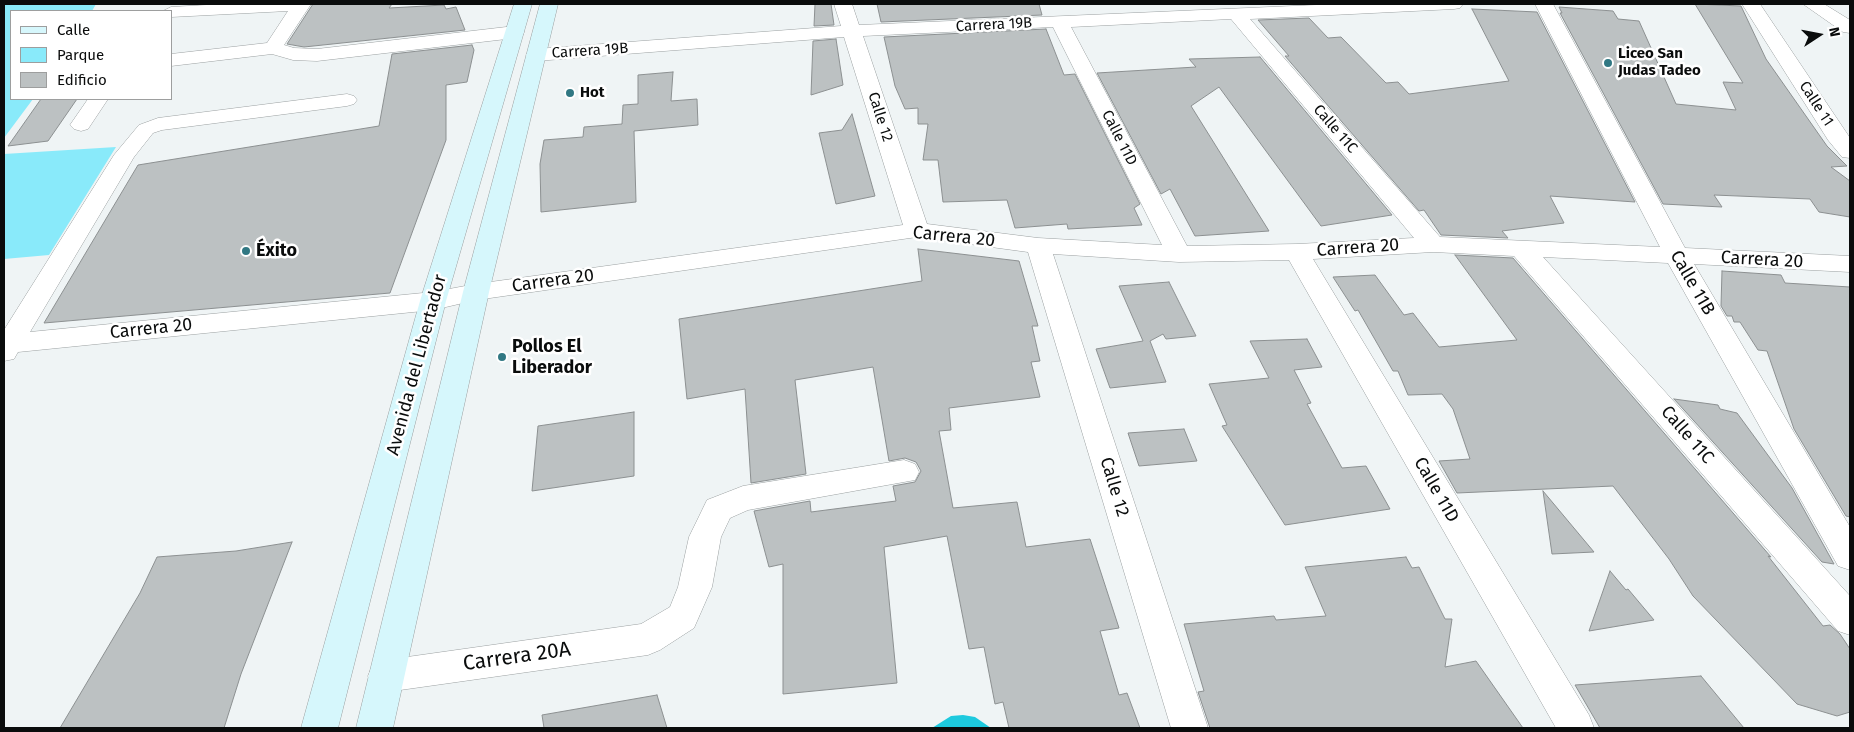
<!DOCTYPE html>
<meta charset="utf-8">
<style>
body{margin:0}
#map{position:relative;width:1854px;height:732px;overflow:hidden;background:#eff4f5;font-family:"Fira Sans",sans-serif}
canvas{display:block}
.frame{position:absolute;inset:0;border:5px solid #0a0c0c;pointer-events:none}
.legend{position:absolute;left:10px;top:10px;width:162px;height:90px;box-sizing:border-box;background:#fff;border:1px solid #9d9e9e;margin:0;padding:6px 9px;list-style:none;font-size:15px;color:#0a0c0c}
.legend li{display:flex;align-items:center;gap:10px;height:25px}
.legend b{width:25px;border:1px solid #9d9e9e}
.north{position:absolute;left:1794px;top:10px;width:50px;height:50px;-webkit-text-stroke:4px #fff;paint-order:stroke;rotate:79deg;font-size:14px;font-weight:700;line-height:20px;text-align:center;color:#0a0c0c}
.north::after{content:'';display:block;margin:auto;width:18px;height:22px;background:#0a0c0c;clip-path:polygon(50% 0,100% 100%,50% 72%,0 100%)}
</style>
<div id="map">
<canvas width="1854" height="732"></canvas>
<div class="frame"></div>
<ul class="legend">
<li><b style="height:6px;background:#d6f7fc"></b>Calle</li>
<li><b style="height:14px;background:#89eafa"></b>Parque</li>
<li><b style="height:14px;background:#bcc1c2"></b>Edificio</li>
</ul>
<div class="north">N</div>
</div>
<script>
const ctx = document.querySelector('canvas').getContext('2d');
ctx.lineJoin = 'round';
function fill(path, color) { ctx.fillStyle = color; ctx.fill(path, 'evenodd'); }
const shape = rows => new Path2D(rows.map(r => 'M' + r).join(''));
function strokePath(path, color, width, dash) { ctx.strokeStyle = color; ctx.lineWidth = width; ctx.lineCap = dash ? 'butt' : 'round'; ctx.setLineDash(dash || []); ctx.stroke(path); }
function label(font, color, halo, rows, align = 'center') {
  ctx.font = font + ' "Fira Sans",sans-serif'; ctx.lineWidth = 5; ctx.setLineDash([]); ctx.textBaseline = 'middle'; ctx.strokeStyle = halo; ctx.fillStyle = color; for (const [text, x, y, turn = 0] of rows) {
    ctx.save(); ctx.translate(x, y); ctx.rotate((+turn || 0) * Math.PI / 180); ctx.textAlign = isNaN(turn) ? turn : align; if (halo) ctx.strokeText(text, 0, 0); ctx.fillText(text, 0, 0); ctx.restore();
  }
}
const green = shape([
 [4,4,96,4,92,11,11,11,11,99,33,99,4,138],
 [116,147,49,255,4,259,4,154]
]);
const water = shape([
 [963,715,975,717,991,728,932,728,951,716]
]);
const building = shape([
 [313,4,392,4,389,8,444,5,446,9,456,7,465,30,304,47,287,44,313,4],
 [815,4,831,4,834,25,814,26,815,4],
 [877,4,1039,4,1042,15,881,22,877,4],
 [1695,4,1741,6,1766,59,1827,146,1847,166,1831,167,1850,181,1850,217,1819,212,1810,199,1714,195,1722,207,1663,204,1560,13,1562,13,1559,7,1613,11,1618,19,1639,21,1676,104,1736,110,1723,82,1743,83,1695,4],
 [1472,9,1537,12,1635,202,1550,196,1564,223,1502,231,1508,238,1441,235,1424,210,1419,211,1285,56,1289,56,1258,20,1309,18,1328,38,1341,37,1386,83,1398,82,1409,94,1509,81,1472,9],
 [1046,29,1064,75,1075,74,1140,204,1134,208,1142,225,1068,229,1067,224,1015,228,1007,200,943,202,938,160,923,160,928,124,918,124,918,108,905,109,895,86,884,37,1046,29],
 [836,39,843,85,811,95,813,41,836,39],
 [472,45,474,50,467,82,446,85,446,140,390,293,44,323,138,165,379,126,392,54,472,45],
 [1260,57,1392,215,1321,226,1219,87,1191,106,1269,231,1195,236,1170,189,1161,194,1097,73,1196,67,1189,59,1260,57],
 [673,72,671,101,697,99,698,125,634,131,636,202,541,212,540,164,544,140,583,137,584,127,622,124,623,105,638,104,638,75,673,72],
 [41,99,77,99,48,141,8,146,41,99],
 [852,114,875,196,836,204,819,133,842,130,852,114],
 [918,249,1019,261,1038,326,1032,326,1040,361,1031,362,1040,397,949,408,951,430,939,431,953,508,1017,502,1026,547,1090,539,1119,628,1100,631,1119,695,1127,693,1140,728,1009,728,1003,702,995,704,984,647,969,649,947,536,884,547,897,683,783,694,783,564,769,567,754,511,810,501,811,512,896,501,893,486,915,482,921,471,916,462,905,458,889,461,873,367,795,380,806,474,751,483,745,389,687,399,679,319,922,281,918,249],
 [1455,255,1513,258,1771,557,1768,556,1823,626,1830,625,1840,634,1850,649,1850,712,1837,716,1797,704,1693,596,1669,559,1613,486,1457,493,1439,461,1470,459,1453,409,1442,394,1408,395,1398,371,1393,371,1358,310,1355,311,1333,277,1375,275,1404,315,1413,313,1439,347,1517,340,1455,255],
 [1722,271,1781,275,1785,283,1850,287,1850,517,1846,516,1794,429,1767,351,1758,350,1740,322,1734,322,1732,316,1727,316,1721,306,1722,271],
 [1169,282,1196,336,1166,339,1163,334,1150,341,1166,382,1110,388,1096,349,1143,341,1119,286,1169,282],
 [1307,339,1322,367,1294,370,1311,403,1307,404,1342,468,1366,466,1390,509,1285,525,1222,426,1227,425,1209,384,1269,378,1250,341,1307,339],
 [1674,399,1718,405,1720,409,1737,413,1792,488,1834,564,1822,562,1674,399],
 [634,412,634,476,532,491,538,426,634,412],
 [1184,429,1197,461,1139,466,1128,433,1184,429],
 [1543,491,1594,552,1552,554,1543,491],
 [292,542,241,674,224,728,60,728,140,593,157,557,236,551,292,542],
 [1406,557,1412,568,1419,567,1445,619,1452,619,1445,667,1476,661,1523,728,1210,728,1198,692,1204,691,1184,624,1274,616,1276,620,1326,616,1305,567,1406,557],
 [1610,571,1626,590,1628,589,1654,620,1589,631,1610,571],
 [1701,676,1744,728,1600,728,1575,685,1701,676],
 [657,695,667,728,544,728,542,715,657,695]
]);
const minor = shape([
 [224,4,311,4,284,45,294,48,317,49,515,26,522,28,524,32,522,36,515,38,317,61,293,60,272,54,171,66,171,54,267,43,288,11,171,17,171,11,163,11,171,7,224,4],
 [834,4,852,4,859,25,1339,4,1463,4,1460,8,1454,9,1250,19,1440,237,1660,247,1535,4,1553,4,1685,248,1850,256,1850,272,1694,264,1850,527,1850,570,1838,566,1668,263,1543,257,1850,596,1850,635,1838,631,1514,256,1433,252,1313,259,1589,715,1594,728,1556,728,1289,260,1179,262,1053,254,1208,728,1171,728,1028,252,917,237,476,300,433,310,18,352,14,359,4,361,4,330,114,155,139,125,158,118,347,94,354,96,357,100,354,104,347,106,162,130,153,133,134,157,30,332,433,292,476,284,903,225,844,37,536,61,529,59,526,55,529,51,536,49,841,26,834,4],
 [1231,19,1414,238,1297,244,1187,246,1071,27,1231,19],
 [1053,27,1162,245,1038,238,927,224,863,36,1053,27],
 [1803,4,1824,4,1850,20,1850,33,1843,32,1803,4],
 [88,99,108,99,88,129,81,131,74,129,70,125,88,99],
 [904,460,915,464,919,472,915,480,748,510,730,518,721,537,712,587,694,628,660,650,648,655,386,692,373,688,368,676,373,664,386,660,641,624,670,607,678,587,689,537,707,500,743,486,904,460]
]);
const tertiary = shape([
 [1742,4,1760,4,1850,138,1850,158,1842,157,1828,140,1742,4]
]);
const secondary = shape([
 [514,4,532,4,446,301,338,728,301,728,420,301,514,4],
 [540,4,558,4,489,292,393,728,356,728,463,292,540,4]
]);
const markers = [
 [1608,63,5,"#317883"],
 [570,93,5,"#317883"],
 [246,251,5,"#317883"],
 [502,357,5,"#317883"]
];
const farStreetnames = [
 ["Carrera 19B",994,25,-3],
 ["Carrera 19B",590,51,-4],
 ["Calle 11",1816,104,57],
 ["Calle 12",880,117,72],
 ["Calle 11C",1335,129,49],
 ["Calle 11D",1119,138,63]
];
const farPoinames = [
 ["Liceo San",1618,54],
 ["Judas Tadeo",1618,71],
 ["Hot",580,93]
];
const streetNames = [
 ["Carrera 20",954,237,6],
 ["Carrera 20",1358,248,-4],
 ["Carrera 20",1762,260,3],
 ["Carrera 20",553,281,-8],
 ["Calle 11B",1692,283,60],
 ["Carrera 20",151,329,-6],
 ["Avenida del Libertador",417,365,-75],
 ["Calle 11C",1687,435,49],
 ["Calle 12",1114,487,73],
 ["Calle 11D",1436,490,60]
];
const poiNames = [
 ["Éxito",256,251],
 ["Pollos El",512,347],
 ["Liberador",512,368]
];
const nearStreetnames = [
 ["Carrera 20A",517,657,-8]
];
fill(green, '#89eafa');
fill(water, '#1dc9de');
fill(building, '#bcc1c2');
strokePath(building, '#8c9091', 1);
strokePath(minor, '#9ba0a1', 1);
strokePath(tertiary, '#9ba0a1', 1);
strokePath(secondary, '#9ba0a1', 1);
fill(minor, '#fff');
fill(tertiary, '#fff');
fill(secondary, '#d6f7fc');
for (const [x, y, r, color] of markers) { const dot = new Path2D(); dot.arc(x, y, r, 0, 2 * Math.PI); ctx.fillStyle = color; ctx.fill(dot); strokePath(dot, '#fff', 2); }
label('15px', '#0a0c0c', '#fff', farStreetnames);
label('bold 15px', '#0a0c0c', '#fff', farPoinames, 'left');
label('18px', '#0a0c0c', '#fff', streetNames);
label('bold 18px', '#0a0c0c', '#fff', poiNames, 'left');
label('21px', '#0a0c0c', '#fff', nearStreetnames);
</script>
